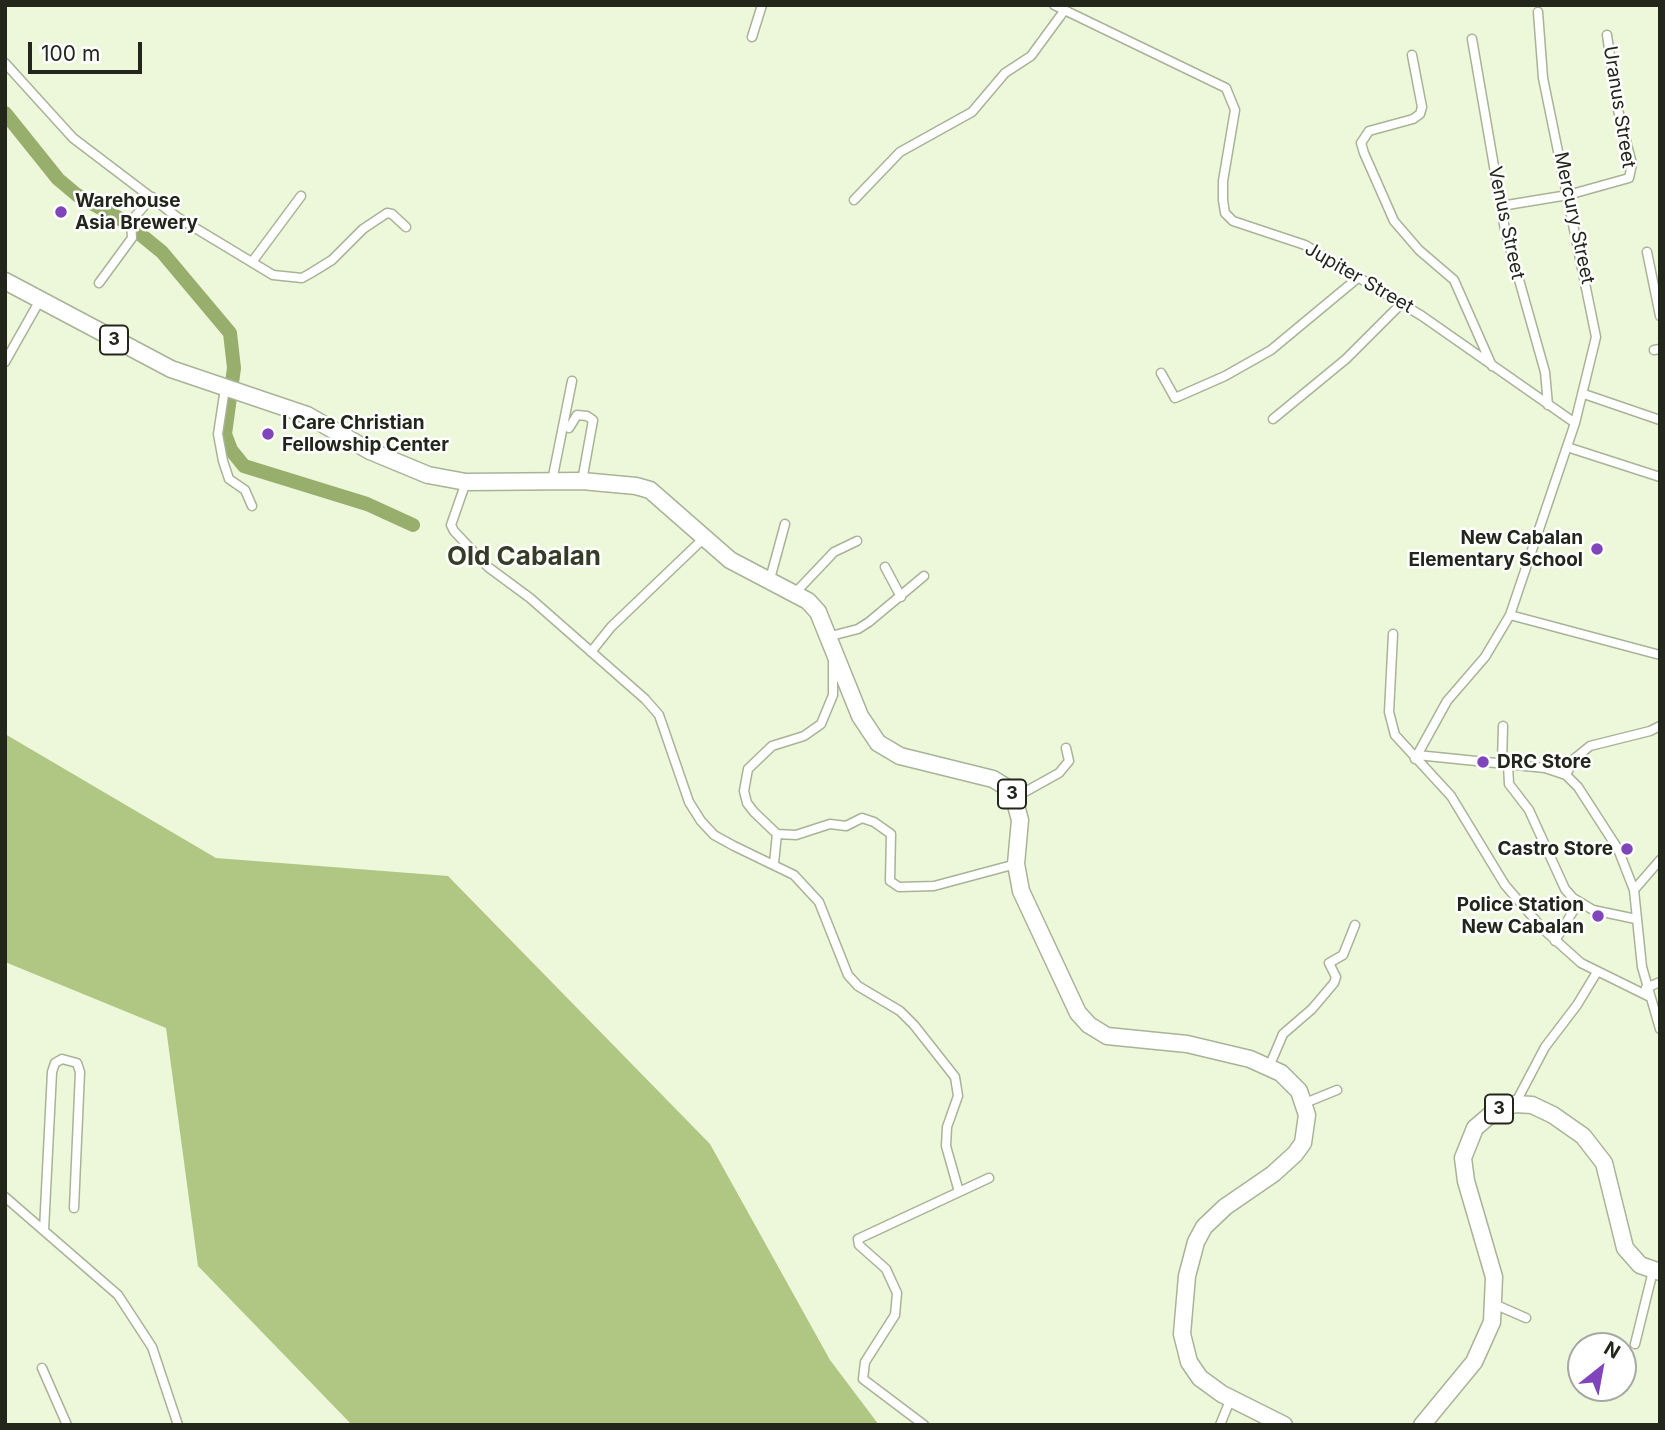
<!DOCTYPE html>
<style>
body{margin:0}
#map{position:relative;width:1665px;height:1430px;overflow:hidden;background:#edf8da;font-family:Inter,sans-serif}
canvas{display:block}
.frame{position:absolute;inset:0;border:7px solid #22261b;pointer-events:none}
.north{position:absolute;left:1567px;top:1332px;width:70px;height:70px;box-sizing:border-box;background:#fff;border:2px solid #a7a8a4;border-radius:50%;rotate:31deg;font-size:19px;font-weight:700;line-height:28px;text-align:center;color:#22261b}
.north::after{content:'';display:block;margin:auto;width:24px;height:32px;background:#8045bb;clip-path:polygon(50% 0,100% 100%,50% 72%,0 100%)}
.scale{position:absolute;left:28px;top:42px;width:114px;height:32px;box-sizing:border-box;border:4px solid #22261b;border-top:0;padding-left:9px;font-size:21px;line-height:24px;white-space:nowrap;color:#22261b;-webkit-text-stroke:5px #fff;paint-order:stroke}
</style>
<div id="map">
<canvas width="1665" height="1430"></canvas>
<div class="frame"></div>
<div class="north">N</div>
<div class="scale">100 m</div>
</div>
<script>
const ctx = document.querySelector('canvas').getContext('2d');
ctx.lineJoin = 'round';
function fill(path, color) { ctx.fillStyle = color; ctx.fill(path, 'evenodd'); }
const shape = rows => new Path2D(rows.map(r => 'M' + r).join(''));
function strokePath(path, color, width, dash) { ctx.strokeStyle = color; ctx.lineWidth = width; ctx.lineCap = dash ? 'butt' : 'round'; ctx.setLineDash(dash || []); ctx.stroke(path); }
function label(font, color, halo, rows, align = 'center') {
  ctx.font = font + ' Inter,sans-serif'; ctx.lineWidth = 5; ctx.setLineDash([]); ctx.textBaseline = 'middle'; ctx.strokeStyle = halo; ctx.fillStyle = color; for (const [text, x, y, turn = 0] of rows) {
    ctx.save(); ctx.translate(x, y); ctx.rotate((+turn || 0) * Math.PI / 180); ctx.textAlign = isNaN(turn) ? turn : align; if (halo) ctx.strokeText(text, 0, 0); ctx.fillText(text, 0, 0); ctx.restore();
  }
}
const forest = shape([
 [5,734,216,858,448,876,710,1144,830,1360,879,1425,352,1425,198,1266,166,1028,5,962]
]);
const river = shape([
 [5,113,58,179,77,195,124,221,162,252,230,333,234,368,225,434,231,450,244,466,367,504,413,525]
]);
const street = shape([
 [1054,5,1226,88,1235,110,1223,181,1223,200,1225,213,1233,221,1305,245,1422,316,1575,423],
 [752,37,762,5],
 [1472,39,1505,230,1545,372,1548,405],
 [1412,55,1422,107,1420,114,1413,119,1369,131,1361,143,1364,153,1394,221,1419,250,1454,280,1492,366],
 [5,63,73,138,177,217,273,275,302,278,311,273,332,260,363,229,387,213,392,214,406,227],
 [854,200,900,152,972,112,1005,73,1031,56,1064,11],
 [1501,206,1568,195,1629,178,1632,164,1618,110,1607,35],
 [1647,252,1660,316],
 [252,262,301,196],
 [99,283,132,238,131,221,152,197],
 [1654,350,1660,349],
 [5,362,40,300],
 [1161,373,1175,398,1225,376,1271,350,1359,277],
 [225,388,218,434,223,461,229,479,245,490,252,506],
 [1584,394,1660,420],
 [1273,419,1346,359,1402,303],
 [569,428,577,415,587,416,593,420,582,481],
 [1567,447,1660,477],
 [552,481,572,381],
 [466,482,451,525,454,531,488,567,530,598,645,699,659,715,689,802,701,821,714,835,734,846,794,875,819,902,848,975,858,986,900,1011,914,1025,955,1077,958,1096,947,1127,946,1146,959,1192],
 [885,567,901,597],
 [770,579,785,524],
 [796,592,834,552,857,541],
 [1510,615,1660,655],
 [1393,634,1389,712,1395,735,1451,796,1505,885,1543,929,1581,963,1648,996],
 [827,637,858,629,869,622,924,576],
 [591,652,611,627,703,539],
 [833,660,833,695,821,724,804,736,772,746,748,769,744,791,747,803,754,812,777,834,796,835,830,824,846,826,862,818,874,822,891,834,890,881,899,887,934,886,1016,864],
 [1417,755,1545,768,1566,775,1578,787,1618,849,1634,890,1642,967,1660,1029],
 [1415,759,1447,701,1485,657,1510,615,1575,423,1596,337,1543,78,1538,12],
 [1502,764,1503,726],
 [1508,765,1509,784,1529,810,1565,889,1573,898,1593,910,1636,919],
 [1566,775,1574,759,1590,746,1650,731,1660,726],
 [1014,798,1059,773,1069,761,1066,748],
 [774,863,777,834],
 [1634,890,1660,860],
 [1555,941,1578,903],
 [1646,988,1660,982],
 [1269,1067,1283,1034,1312,1009,1334,983,1336,977,1329,963,1343,955,1355,925],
 [1305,1103,1337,1090],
 [1515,1104,1545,1047,1577,1005,1597,972],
 [5,1197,118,1295,152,1347,178,1425],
 [44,1230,52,1072,55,1063,62,1059,77,1063,80,1072,74,1208],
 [1494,1304,1526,1318],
 [1635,1344,1653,1271],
 [42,1368,67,1425],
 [924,1425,863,1379,865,1362,895,1315,897,1293,886,1269,859,1245,858,1239,989,1178],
 [1220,1425,1231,1398]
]);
const highway = shape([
 [5,281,171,369,307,415,370,451,428,475,466,482,582,481,636,486,650,490,730,560,808,601,818,612,860,716,878,743,900,756,993,779,1006,787,1014,798,1020,820,1016,864,1021,891,1078,1013,1089,1025,1107,1036,1187,1044,1250,1059,1281,1073,1299,1091,1307,1115,1303,1143,1295,1154,1273,1174,1225,1207,1204,1227,1196,1242,1187,1276,1182,1334,1189,1362,1200,1378,1222,1394,1284,1425],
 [1422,1425,1474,1362,1492,1322,1494,1277,1466,1181,1463,1158,1475,1128,1496,1110,1515,1104,1532,1105,1553,1115,1583,1136,1604,1163,1625,1248,1640,1265,1660,1272]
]);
const markers = [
 [61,212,7,"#8045bb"],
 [268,434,7,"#8045bb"],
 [1597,549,7,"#8045bb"],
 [1483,762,7,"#8045bb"],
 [1627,849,7,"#8045bb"],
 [1598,916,7,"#8045bb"]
];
const shields = [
 [114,340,28],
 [1012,794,28],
 [1499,1109,28]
];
const shieldNames = [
 ["3",114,340],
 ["3",1012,794],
 ["3",1499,1109]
];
const streetNames = [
 ["Uranus Street",1619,107,81],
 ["Mercury Street",1574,218,78],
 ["Venus Street",1506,223,78],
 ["Jupiter Street",1359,278,30]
];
const poiNames = [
 ["Warehouse",75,201],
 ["Asia Brewery",75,223],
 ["I Care Christian",282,423],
 ["Fellowship Center",282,445],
 ["New Cabalan",1583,538,"right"],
 ["Elementary School",1583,560,"right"],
 ["DRC Store",1497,762],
 ["Castro Store",1613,849,"right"],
 ["Police Station",1584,905,"right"],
 ["New Cabalan",1584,927,"right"]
];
const districtNames = [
 ["Old Cabalan",524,557]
];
fill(forest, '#b0c784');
strokePath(river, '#98ae6c', 14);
strokePath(street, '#a8b397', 11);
strokePath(highway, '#a8b397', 19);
strokePath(street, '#fff', 8);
strokePath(highway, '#fff', 16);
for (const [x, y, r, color] of markers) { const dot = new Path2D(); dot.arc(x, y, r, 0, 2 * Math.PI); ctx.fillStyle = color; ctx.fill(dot); strokePath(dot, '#fff', 2.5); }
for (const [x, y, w] of shields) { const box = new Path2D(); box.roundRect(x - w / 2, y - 14.5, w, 29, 5); ctx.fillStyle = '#fff'; ctx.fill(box); strokePath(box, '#22261b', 2); }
label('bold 18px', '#22261b', null, shieldNames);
label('19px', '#22261b', '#fff', streetNames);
label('bold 19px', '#22261b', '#fff', poiNames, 'left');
label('bold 26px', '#353d26', '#fff', districtNames);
</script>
